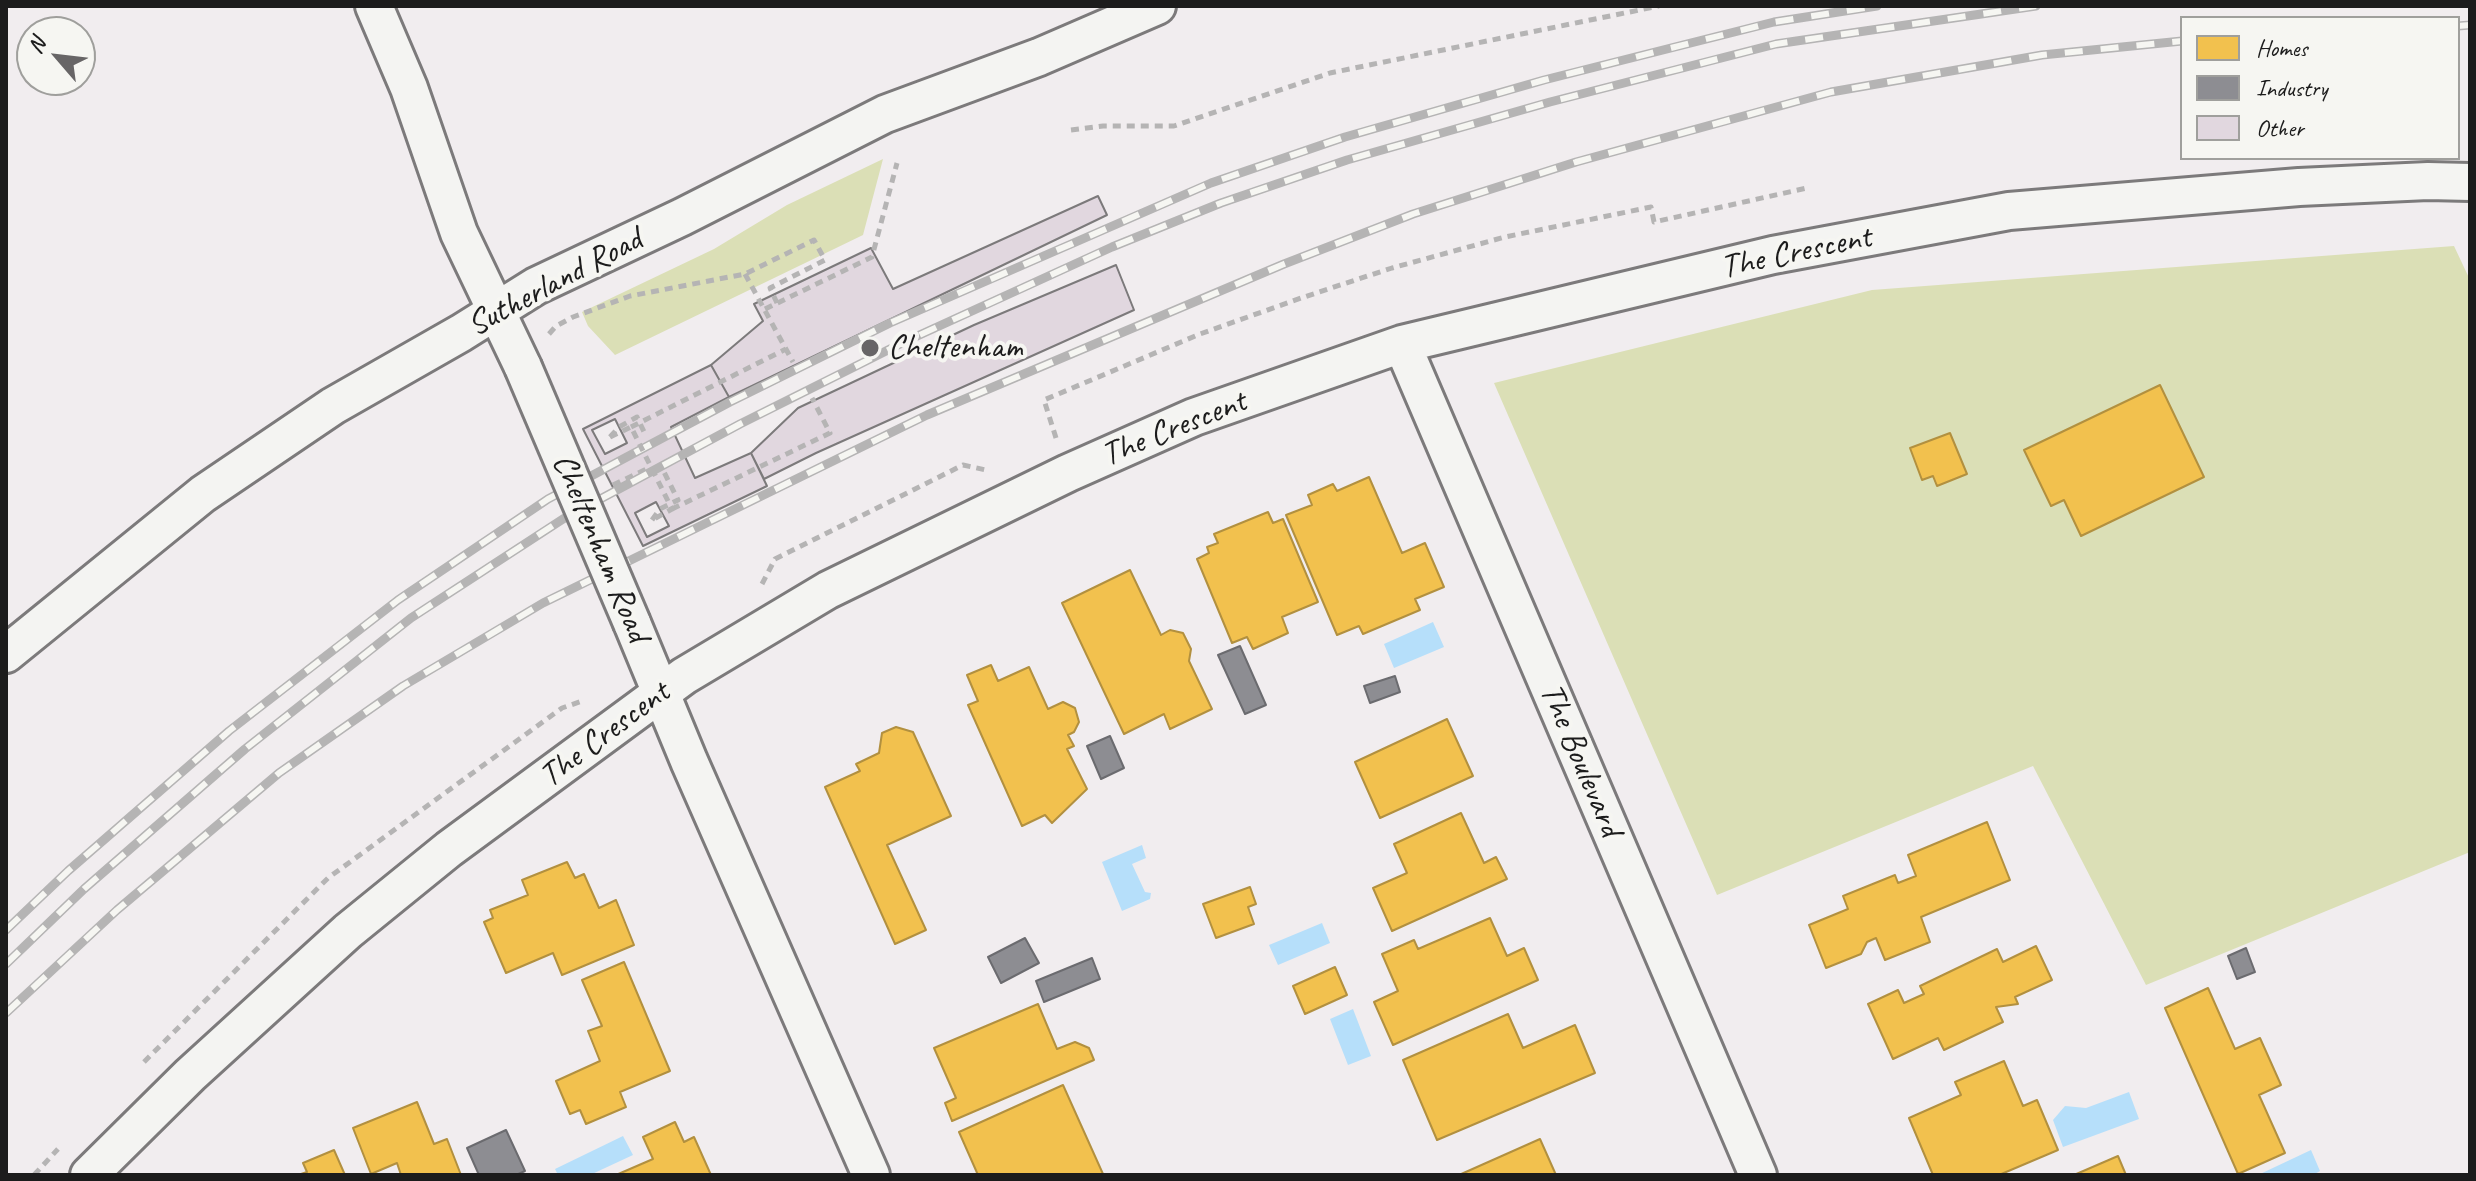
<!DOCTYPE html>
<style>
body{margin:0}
#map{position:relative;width:2476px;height:1181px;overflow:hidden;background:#f1edef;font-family:Caveat,sans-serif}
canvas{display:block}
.frame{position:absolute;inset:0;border:8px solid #1c1c1c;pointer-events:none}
.legend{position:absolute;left:2180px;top:16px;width:280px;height:144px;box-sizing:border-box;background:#f6f6f2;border:2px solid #9f9f9c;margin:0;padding:10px 14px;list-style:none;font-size:24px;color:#1c1c1c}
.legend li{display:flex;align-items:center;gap:16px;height:40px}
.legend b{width:40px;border:2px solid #9f9f9c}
.north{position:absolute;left:16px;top:16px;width:80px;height:80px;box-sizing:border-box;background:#f6f6f2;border:2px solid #9f9f9c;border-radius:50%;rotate:298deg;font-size:22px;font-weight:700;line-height:32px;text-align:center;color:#1c1c1c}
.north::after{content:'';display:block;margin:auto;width:28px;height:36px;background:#676566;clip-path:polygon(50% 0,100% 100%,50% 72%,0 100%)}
</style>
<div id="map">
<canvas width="2476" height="1181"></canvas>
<div class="frame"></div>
<ul class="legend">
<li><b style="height:22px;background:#f2c14e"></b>Homes</li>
<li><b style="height:22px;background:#8d8d92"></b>Industry</li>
<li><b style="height:22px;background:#e1d7df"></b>Other</li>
</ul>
<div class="north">N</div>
</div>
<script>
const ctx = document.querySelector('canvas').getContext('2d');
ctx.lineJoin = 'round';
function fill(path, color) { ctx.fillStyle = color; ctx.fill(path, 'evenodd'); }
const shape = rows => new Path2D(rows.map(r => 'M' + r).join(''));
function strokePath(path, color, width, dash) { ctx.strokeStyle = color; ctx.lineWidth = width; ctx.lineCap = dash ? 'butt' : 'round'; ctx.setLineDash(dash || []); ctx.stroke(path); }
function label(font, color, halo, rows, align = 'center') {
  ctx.font = font + ' Caveat,sans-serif'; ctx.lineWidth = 8; ctx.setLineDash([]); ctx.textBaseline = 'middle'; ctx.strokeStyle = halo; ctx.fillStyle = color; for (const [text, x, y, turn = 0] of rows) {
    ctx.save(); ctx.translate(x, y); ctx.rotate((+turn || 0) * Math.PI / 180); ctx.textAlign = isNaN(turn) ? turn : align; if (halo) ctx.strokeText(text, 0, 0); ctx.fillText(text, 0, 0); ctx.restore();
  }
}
const green = shape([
 [883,159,863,235,615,355,588,326,582,312,714,249,787,205],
 [2454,246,2470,280,2470,852,2146,985,2033,766,1717,895,1494,383,1872,290]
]);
const water = shape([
 [1433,622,1444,647,1394,668,1384,644],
 [1142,845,1146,858,1132,864,1145,892,1151,893,1150,899,1122,911,1102,862],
 [1322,923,1330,943,1278,965,1269,945],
 [1353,1009,1371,1056,1348,1065,1330,1019],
 [2129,1092,2139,1119,2063,1147,2053,1120,2065,1106,2086,1108],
 [623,1136,633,1155,590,1175,558,1175,555,1169],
 [2311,1150,2320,1171,2313,1175,2258,1175]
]);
const homes = shape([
 [2160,385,2204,477,2081,536,2064,500,2051,506,2024,450,2160,385],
 [1950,433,1967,474,1937,486,1933,476,1922,480,1910,448,1950,433],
 [1369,477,1402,553,1425,543,1444,587,1415,599,1420,610,1363,634,1359,626,1337,635,1286,515,1312,505,1308,495,1333,484,1337,491,1369,477],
 [1268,512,1273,523,1283,519,1318,602,1282,617,1288,633,1253,649,1247,637,1232,643,1197,559,1209,553,1207,547,1218,543,1214,534,1268,512],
 [1130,570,1161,635,1170,630,1183,633,1191,649,1189,661,1212,709,1170,729,1164,714,1124,734,1062,603,1130,570],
 [991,665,998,681,1029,667,1048,709,1063,702,1075,708,1079,722,1074,732,1068,735,1074,746,1067,749,1087,789,1052,823,1045,815,1022,826,968,705,978,701,967,675,991,665],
 [1447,719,1473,776,1380,818,1355,762,1447,719],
 [896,727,913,732,951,816,887,845,926,930,895,944,825,787,860,771,856,764,879,753,882,733,896,727],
 [1461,813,1484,863,1496,857,1507,879,1392,931,1373,888,1407,873,1394,844,1461,813],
 [1987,822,2010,880,1921,917,1930,942,1885,960,1876,938,1867,942,1861,954,1826,968,1809,925,1848,909,1843,896,1895,875,1898,883,1916,876,1908,855,1987,822],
 [567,862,575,878,584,874,599,908,616,900,634,945,562,975,553,953,506,973,484,922,493,918,490,910,528,895,522,880,567,862],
 [1250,887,1256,904,1248,907,1254,924,1216,938,1203,904,1250,887],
 [1490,918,1507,956,1524,948,1538,980,1393,1045,1374,1002,1398,991,1382,954,1414,940,1418,949,1490,918],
 [2036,946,2052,980,2015,997,2018,1004,1996,1007,2003,1022,1944,1050,1938,1038,1893,1059,1868,1004,1898,990,1904,1003,1924,994,1920,986,1997,949,2003,962,2036,946],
 [624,962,670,1071,620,1092,626,1107,586,1124,580,1110,570,1114,556,1081,600,1061,588,1031,602,1026,582,980,624,962],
 [1335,967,1347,995,1305,1014,1293,986,1335,967],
 [2208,988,2235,1049,2260,1038,2281,1085,2259,1095,2285,1153,2238,1174,2165,1008,2208,988],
 [1038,1004,1057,1049,1075,1042,1089,1048,1094,1060,952,1121,945,1103,956,1098,934,1048,1038,1004],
 [1508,1014,1523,1048,1575,1025,1595,1073,1437,1140,1403,1060,1508,1014],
 [2004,1061,2023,1106,2037,1100,2058,1150,1999,1175,1933,1175,1909,1118,1961,1095,1955,1082,2004,1061],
 [1063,1085,1103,1174,978,1175,959,1132,1063,1085],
 [417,1102,434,1144,447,1139,461,1175,401,1175,397,1163,371,1174,353,1128,417,1102],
 [675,1122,684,1142,694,1137,711,1175,616,1175,653,1159,643,1137,675,1122],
 [1540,1139,1556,1175,1459,1175,1540,1139],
 [334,1150,345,1175,298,1175,307,1172,303,1163,334,1150],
 [2118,1156,2126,1175,2074,1175,2118,1156]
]);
const industry = shape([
 [1240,646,1266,705,1245,714,1218,655,1240,646],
 [1395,676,1400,692,1370,703,1364,686,1395,676],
 [1110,736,1124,768,1101,779,1087,746,1110,736],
 [1025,938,1039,963,1001,983,988,957,1025,938],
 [2246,948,2255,972,2237,979,2228,956,2246,948],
 [1092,958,1100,979,1044,1002,1036,981,1092,958],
 [506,1130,525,1171,516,1175,479,1175,467,1148,506,1130]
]);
const building = shape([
 [1098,196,1107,215,729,397,711,365,763,321,754,304,871,248,893,289,1098,196],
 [1116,265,1134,310,816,453,764,479,751,453,798,408,974,325,1116,265],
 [711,365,729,397,671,427,695,478,751,453,767,486,643,546,583,429,711,365],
 [615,419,627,443,605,454,592,430,615,419],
 [656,502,669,526,647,537,635,513,656,502]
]);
const path = shape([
 [1071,130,1103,126,1174,126,1330,73,1659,6],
 [745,274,793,362],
 [765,309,872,257,897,163],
 [549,334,556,326,573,317,630,296,745,274,814,240,825,260,770,288,777,303],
 [631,427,786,349],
 [610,437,619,427,637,417,645,434],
 [1056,438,1044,400,1200,334,1304,297,1392,268,1505,237,1651,207,1654,222,1807,188],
 [613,485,651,467],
 [672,509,830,433,812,398],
 [652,520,660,509,678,500,664,472],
 [762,584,775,559,963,465,986,470],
 [144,1062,328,878,562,708,585,700],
 [34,1175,58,1149]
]);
const street = shape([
 [374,6,409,88,459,233,523,367],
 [1402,344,1758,1175],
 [632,623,689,761,871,1175],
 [6,654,203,494,333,406,461,333,536,286,682,217,885,114,1039,57,1157,6],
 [89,1175,190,1075,348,931,449,849,684,676,828,590,1068,473,1194,417,1402,344,1773,255,2009,211,2299,187,2428,181,2470,182]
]);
const rail = shape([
 [2458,26,2470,25],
 [6,930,68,871,229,731,398,600,548,499,730,402,890,323,1211,183,1345,137,1544,80,1774,22,1877,6],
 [6,964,84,889,245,749,411,618,563,519,740,424,902,343,1112,247,1221,203,1347,160,1550,102,1776,44,2036,6],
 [6,1013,117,910,279,773,403,686,543,603,927,415,1284,264,1413,214,1576,162,1831,92,2042,55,2182,41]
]);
const pathBridge = shape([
 [610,437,631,427,672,509,652,520]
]);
const streetBridge = shape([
 [523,367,632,623]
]);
const markers = [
 [870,348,10,"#676566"]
];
const streetNames = [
 ["The Crescent",1796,253,-12],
 ["Sutherland Road",555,283,-28],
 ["The Crescent",1174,429,-22],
 ["Cheltenham Road",600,548,67],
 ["The Crescent",605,735,-37],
 ["The Boulevard",1580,760,67]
];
const poiNames = [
 ["Cheltenham",888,348]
];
fill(green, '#dbdfb6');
fill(water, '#b6dffa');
fill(homes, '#f2c14e');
strokePath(homes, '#b2903f', 2);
fill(industry, '#8d8d92');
strokePath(industry, '#6b6b6f', 2);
fill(building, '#e1d7df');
strokePath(building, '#7c7a7b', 2);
strokePath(street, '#7c7a7b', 42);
strokePath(path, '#b5b4b4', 5, [8, 6]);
strokePath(street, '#f4f4f2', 36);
strokePath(rail, '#b5b4b4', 9);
strokePath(rail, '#f6f6f2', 6, [18]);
strokePath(streetBridge, '#7c7a7b', 42, []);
strokePath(pathBridge, '#b5b4b4', 5, [8, 6]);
strokePath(streetBridge, '#f4f4f2', 36);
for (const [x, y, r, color] of markers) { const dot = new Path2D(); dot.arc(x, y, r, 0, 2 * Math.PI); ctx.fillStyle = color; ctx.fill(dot); strokePath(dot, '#f6f6f2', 3); }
label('34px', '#1c1c1c', '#f6f6f2', streetNames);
label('34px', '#1c1c1c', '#f6f6f2', poiNames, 'left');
</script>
